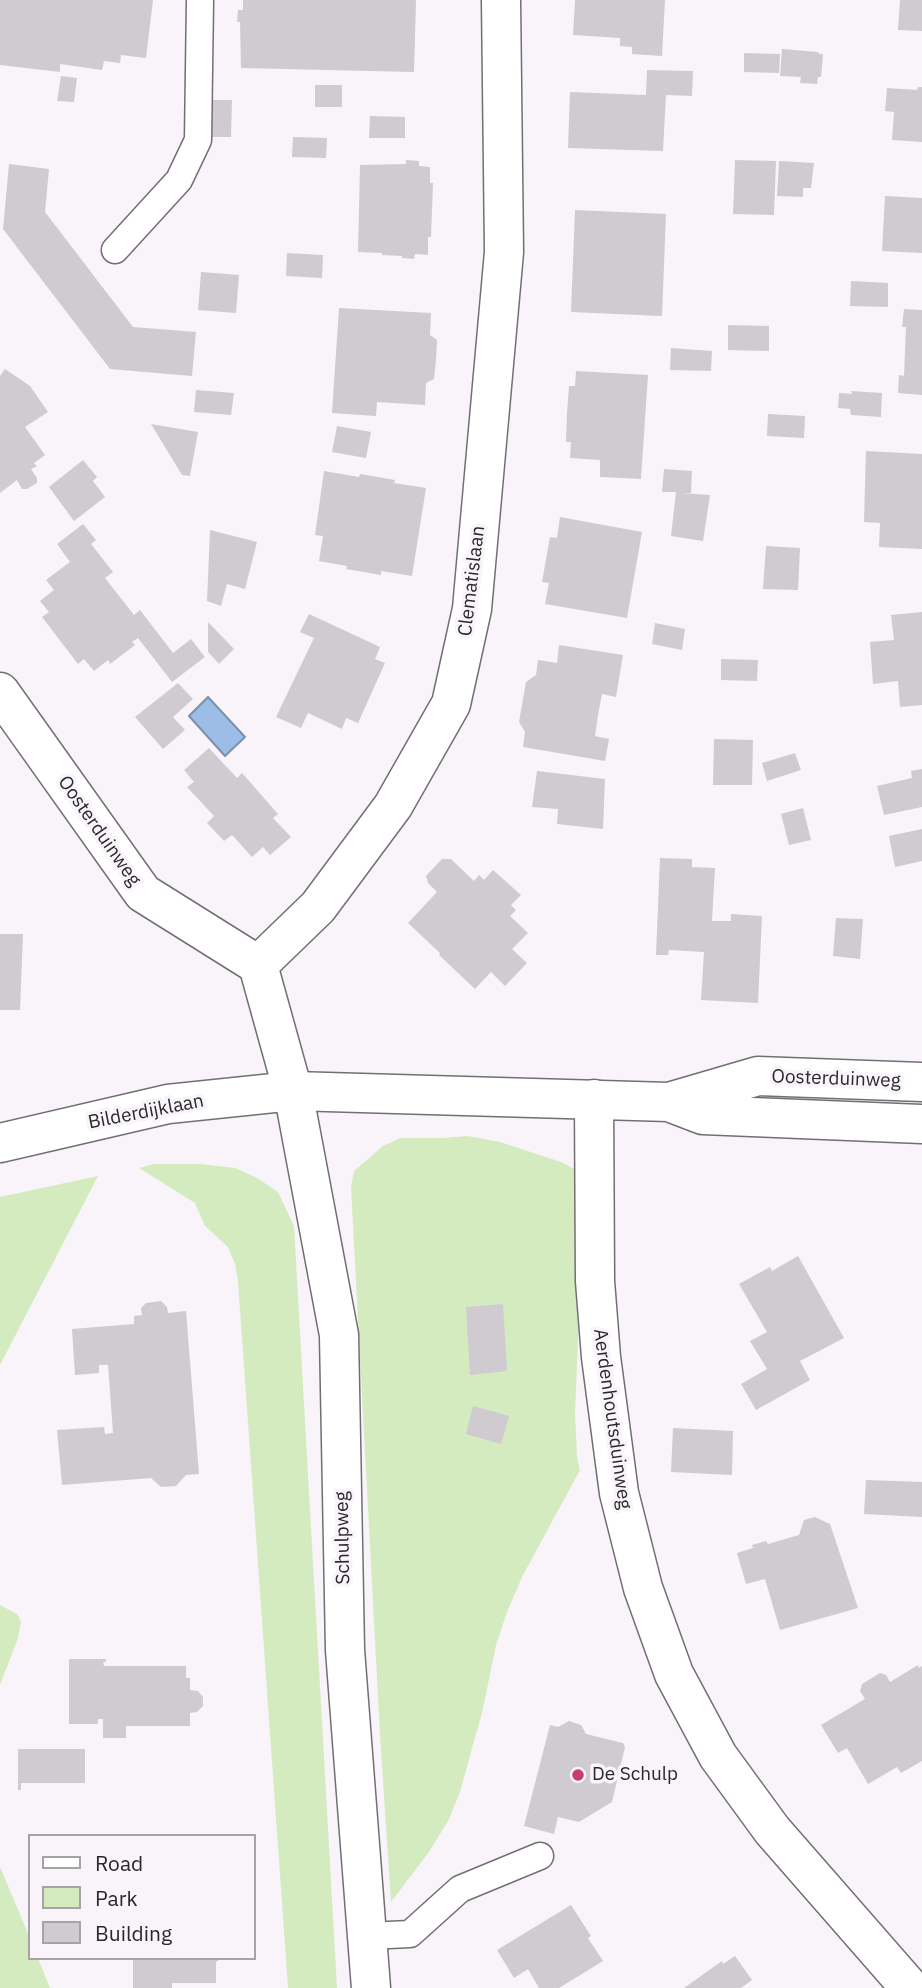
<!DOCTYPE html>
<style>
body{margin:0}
#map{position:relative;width:922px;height:1988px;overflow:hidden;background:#f8f4fa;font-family:"IBM Plex Sans",sans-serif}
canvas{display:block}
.legend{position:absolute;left:28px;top:1834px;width:228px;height:126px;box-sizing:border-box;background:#f8f4fa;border:2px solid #a6a2a7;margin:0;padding:9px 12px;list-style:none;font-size:21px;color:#2a282b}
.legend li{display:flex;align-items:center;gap:14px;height:35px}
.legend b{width:35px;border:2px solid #a6a2a7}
</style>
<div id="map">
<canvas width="922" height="1988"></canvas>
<ul class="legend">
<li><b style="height:9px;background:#fff"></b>Road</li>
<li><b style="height:19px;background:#d4ebc0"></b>Park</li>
<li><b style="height:19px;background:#cfcbd1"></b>Building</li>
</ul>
</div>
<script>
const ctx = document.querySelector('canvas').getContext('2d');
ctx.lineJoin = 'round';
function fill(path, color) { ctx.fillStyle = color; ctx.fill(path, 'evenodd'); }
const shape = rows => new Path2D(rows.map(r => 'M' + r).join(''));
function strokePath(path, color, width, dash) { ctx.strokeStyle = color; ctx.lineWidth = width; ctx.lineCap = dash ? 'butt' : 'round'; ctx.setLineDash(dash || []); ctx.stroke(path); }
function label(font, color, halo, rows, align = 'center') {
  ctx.font = font + ' "IBM Plex Sans",sans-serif'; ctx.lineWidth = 7; ctx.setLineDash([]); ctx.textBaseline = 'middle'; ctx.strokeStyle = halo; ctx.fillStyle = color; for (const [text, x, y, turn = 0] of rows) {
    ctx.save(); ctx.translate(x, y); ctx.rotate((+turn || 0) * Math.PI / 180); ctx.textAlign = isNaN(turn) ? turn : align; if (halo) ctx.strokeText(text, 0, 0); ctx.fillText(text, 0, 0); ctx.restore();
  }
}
const green = shape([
 [467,1136,500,1142,561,1162,576,1170,579,1316,575,1413,577,1457,580,1470,522,1577,507,1612,496,1645,482,1713,471,1752,460,1792,448,1821,429,1852,391,1902,380,1735,351,1187,354,1171,383,1146,401,1138,443,1138],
 [154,1164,200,1164,235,1168,257,1178,278,1192,294,1226,337,1988,288,1988,238,1281,235,1264,228,1247,205,1226,195,1203,139,1168],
 [98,1176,0,1365,0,1197],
 [0,1605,17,1614,21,1622,18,1638,0,1685],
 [0,1867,30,1938,30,1958,38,1958,50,1988,0,1988]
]);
const water = shape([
 [208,697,245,737,225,756,189,716,208,697]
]);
const building = shape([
 [0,0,153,0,146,58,121,55,120,63,104,61,102,70,60,64,60,72,0,65],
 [243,0,416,0,414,72,241,68,240,22,237,22,238,10,243,10],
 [575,0,665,0,662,56,632,54,632,47,620,46,620,38,573,35],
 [900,0,922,0,922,31,898,30],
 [782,49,818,52,819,54,823,54,821,77,818,77,817,84,800,83,801,77,780,76],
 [744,53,780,54,779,73,744,72],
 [647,70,693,71,692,96,666,95,663,151,568,148,570,92,646,95],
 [61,76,77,78,74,102,57,101],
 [315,85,342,85,342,107,315,107],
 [918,87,922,87,922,142,892,140,894,112,885,111,887,88,917,90],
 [211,100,232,100,231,137,211,137],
 [370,116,405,117,405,138,369,138],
 [293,137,327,138,326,158,292,157],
 [406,160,419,161,419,166,430,167,430,183,433,183,431,237,428,237,428,255,415,254,414,259,402,258,402,256,382,255,382,253,358,252,360,165,406,164],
 [735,160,776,161,774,215,733,214],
 [779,161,814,163,811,188,803,188,803,197,777,196],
 [9,164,49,169,45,212,133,327,196,332,192,376,110,369,3,229],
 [885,196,922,198,922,253,882,251],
 [575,210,666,214,662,316,571,312],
 [287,253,323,255,322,278,286,276],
 [201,272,239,275,236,313,198,310],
 [851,281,888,283,888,307,850,306],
 [339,308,431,313,430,335,437,340,436,360,434,379,426,383,425,405,377,402,376,416,332,413],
 [904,309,922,310,922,395,898,393,899,375,904,376,906,327,902,327],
 [728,325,769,326,769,351,728,350],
 [671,348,712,351,711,371,670,370],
 [5,369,30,386,48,412,25,427,45,455,34,463,37,466,31,469,37,478,37,483,27,489,22,489,17,480,0,493,0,376],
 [576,371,648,375,641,479,600,477,600,460,570,458,571,442,566,442,567,413,569,386,575,386],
 [196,390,234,393,231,415,194,412],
 [851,391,882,393,881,417,851,415,850,409,838,408,839,393,852,394],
 [768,414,805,416,804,438,767,436],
 [151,424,198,432,190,476,182,475],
 [337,426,371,432,366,458,332,452],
 [866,451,922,454,922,549,879,547,880,523,864,522],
 [83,460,97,477,93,481,105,497,74,521,49,487],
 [664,469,692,471,691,493,681,493,710,495,703,541,671,536,676,492,662,492],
 [324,471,359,477,360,474,395,480,394,483,426,488,412,576,381,571,381,575,346,569,347,566,319,561,323,536,315,535],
 [560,517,642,532,627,618,545,604,549,583,542,582,550,537,557,538],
 [83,524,96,540,91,544,113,572,105,578,134,615,140,610,173,653,191,639,205,657,172,682,138,638,132,642,135,645,110,664,108,660,94,671,84,659,78,664,42,617,49,612,40,601,54,590,46,580,70,562,57,544],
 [210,530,257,542,245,589,227,584,221,606,207,601],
 [766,546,800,548,798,590,763,589],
 [922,612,922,705,900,707,898,681,873,684,870,642,894,640,891,615],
 [309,614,380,647,375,659,385,663,358,723,346,718,342,729,308,713,301,728,276,717,314,638,300,632],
 [208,622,234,649,219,664,208,652],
 [655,623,685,629,682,650,652,644],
 [559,645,623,655,616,697,602,694,598,715,595,736,609,739,605,761,523,747,525,732,519,722,526,682,536,675,538,660,557,663],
 [721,659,758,660,757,681,721,680],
 [178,683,193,699,173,717,185,730,163,749,135,717],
 [714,739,753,740,752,785,713,785],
 [209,748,237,778,242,773,278,814,273,818,291,837,270,855,263,847,252,857,232,835,224,841,207,823,214,816,187,787,194,782,184,770],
 [795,753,801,770,767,781,762,763],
 [922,769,922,807,884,815,877,786,912,778,911,771],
 [537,771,605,779,603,829,557,824,558,809,532,807],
 [803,808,811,840,789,845,781,814],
 [922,829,922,861,895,867,889,836],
 [660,858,692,859,692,867,715,868,712,921,731,921,731,914,762,916,758,1003,701,1000,704,952,669,950,668,955,656,955],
 [442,859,451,859,474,881,479,875,484,880,493,870,521,895,511,905,516,910,510,916,528,933,512,949,527,963,505,986,491,972,475,989,439,955,440,953,408,923,437,892,428,883,426,876],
 [836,918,863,919,860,959,833,956],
 [0,934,23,934,20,1010,0,1010],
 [798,1256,844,1338,800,1361,810,1380,756,1410,741,1384,767,1369,750,1341,767,1332,739,1284,770,1267,772,1271],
 [161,1301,167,1307,168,1313,186,1311,199,1474,186,1475,176,1486,161,1487,151,1478,62,1485,57,1430,104,1427,105,1434,113,1433,108,1365,99,1365,99,1373,75,1375,72,1329,134,1324,134,1316,142,1315,141,1308,146,1303],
 [503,1304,507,1371,470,1375,466,1307],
 [473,1406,509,1416,501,1444,466,1434],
 [673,1428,733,1431,732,1475,671,1472],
 [866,1480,922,1482,922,1517,864,1514],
 [815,1517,830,1524,858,1608,780,1630,765,1579,746,1584,737,1553,753,1548,752,1545,766,1541,768,1544,799,1535,804,1520],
 [69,1659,106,1659,106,1662,103,1662,104,1666,186,1666,186,1678,190,1678,190,1690,198,1691,203,1697,203,1706,197,1712,190,1713,190,1726,126,1726,126,1738,103,1738,103,1719,98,1719,98,1724,69,1724],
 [918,1665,919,1668,922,1666,922,1761,901,1773,897,1767,868,1784,847,1748,838,1753,821,1725,865,1699,860,1691,862,1684,880,1673,886,1675,890,1682],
 [569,1721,581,1725,586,1734,623,1743,625,1747,612,1802,579,1822,558,1817,554,1834,524,1826,550,1725,558,1727],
 [18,1749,85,1749,85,1783,21,1783,21,1790,18,1790],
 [571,1905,591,1936,588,1938,603,1961,559,1988,539,1988,528,1969,514,1978,497,1950],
 [735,1956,752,1980,741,1988,684,1988,722,1961,723,1964],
 [133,1958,222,1958,216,1962,216,1983,172,1983,172,1988,133,1988]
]);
const service = shape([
 [115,250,179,180,198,140,200,0],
 [367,1936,410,1934,460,1889,540,1856]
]);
const minor = shape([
 [0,692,143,893,258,965],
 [258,965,318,907,393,806,451,704,472,609,504,252,501,0],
 [258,965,293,1091,339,1335,345,1650,371,1988],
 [594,1099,595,1281,601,1357,619,1493,643,1588,674,1674,718,1756,772,1830,910,1988]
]);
const tertiary = shape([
 [669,1102,758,1076,922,1082],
 [0,1143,168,1104,293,1091,669,1102,703,1115,922,1124]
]);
const markers = [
 [578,1775,7,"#c73c72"]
];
const streetNames = [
 ["Clematislaan",472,581,-83],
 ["Oosterduinweg",99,831,55],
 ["Oosterduinweg",836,1079,2],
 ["Bilderdijklaan",146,1112,-11],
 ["Aerdenhoutsduinweg",612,1419,82],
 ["Schulpweg",343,1538,-91]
];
const poiNames = [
 ["De Schulp",592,1775]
];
fill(green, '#d4ebc0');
fill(water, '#9cbde5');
strokePath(water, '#7a90ad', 2);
fill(building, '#cfcbd1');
strokePath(service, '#726f74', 29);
strokePath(minor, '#726f74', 41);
strokePath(tertiary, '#726f74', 41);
strokePath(service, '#fff', 26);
strokePath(minor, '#fff', 38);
strokePath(tertiary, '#fff', 38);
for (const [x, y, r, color] of markers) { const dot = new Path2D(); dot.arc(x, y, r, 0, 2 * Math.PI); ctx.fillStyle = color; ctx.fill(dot); strokePath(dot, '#f8f4fa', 2.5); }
label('19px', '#2a282b', '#f8f4fa', streetNames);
label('19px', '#2a282b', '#f8f4fa', poiNames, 'left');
</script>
